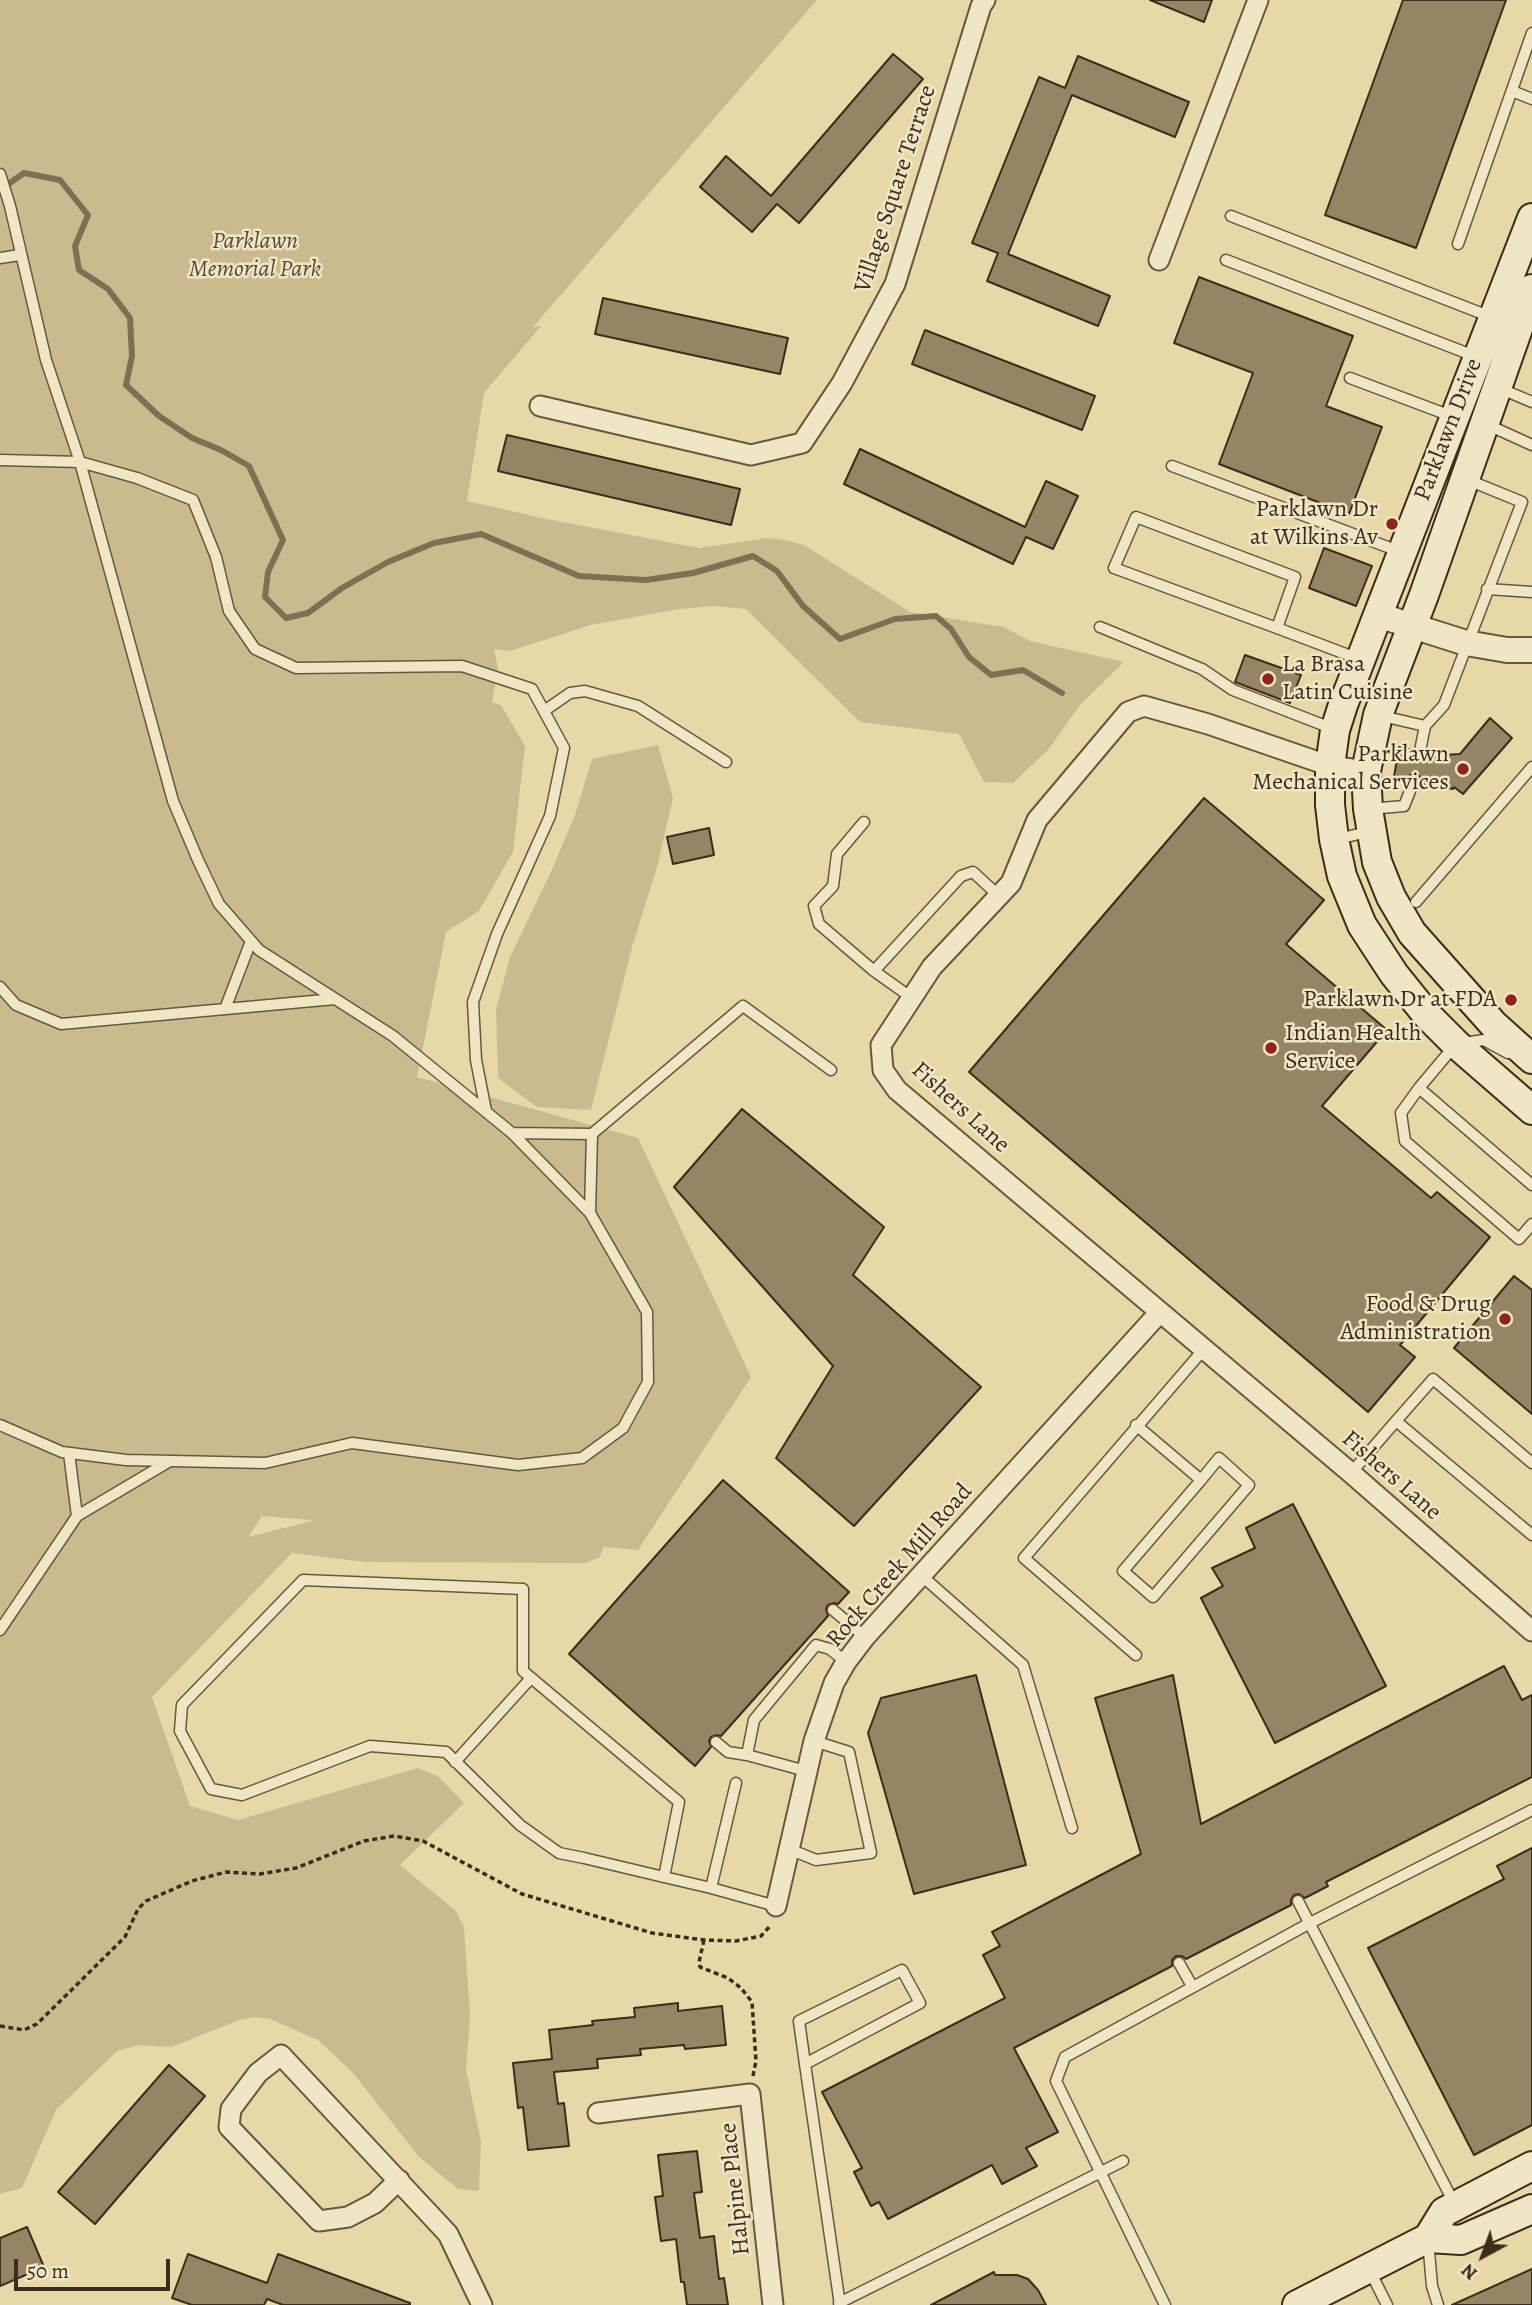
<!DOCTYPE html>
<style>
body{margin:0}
#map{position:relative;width:1532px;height:2305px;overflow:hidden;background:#e7d9a7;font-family:Alegreya,serif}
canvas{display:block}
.north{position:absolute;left:1448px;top:2221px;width:70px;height:70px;-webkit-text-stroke:5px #efe6c6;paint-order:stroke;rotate:221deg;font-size:19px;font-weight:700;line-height:28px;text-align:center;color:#3d2b1c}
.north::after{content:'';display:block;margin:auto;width:24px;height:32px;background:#3d2b1c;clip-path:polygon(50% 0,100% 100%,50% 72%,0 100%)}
.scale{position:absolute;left:14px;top:2259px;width:156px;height:32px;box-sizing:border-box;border:4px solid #3d2b1c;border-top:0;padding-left:9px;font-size:21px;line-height:24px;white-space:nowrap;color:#3d2b1c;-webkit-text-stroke:5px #efe6c6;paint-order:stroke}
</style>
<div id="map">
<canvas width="1532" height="2305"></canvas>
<div class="north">N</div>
<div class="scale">50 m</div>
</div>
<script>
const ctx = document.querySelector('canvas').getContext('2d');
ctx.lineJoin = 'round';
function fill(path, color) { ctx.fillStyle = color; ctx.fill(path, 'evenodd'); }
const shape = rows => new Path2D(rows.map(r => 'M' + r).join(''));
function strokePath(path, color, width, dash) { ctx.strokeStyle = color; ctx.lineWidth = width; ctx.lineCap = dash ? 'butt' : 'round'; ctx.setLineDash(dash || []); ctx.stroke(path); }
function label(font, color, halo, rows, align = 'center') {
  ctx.font = font + ' Alegreya,serif'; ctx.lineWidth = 5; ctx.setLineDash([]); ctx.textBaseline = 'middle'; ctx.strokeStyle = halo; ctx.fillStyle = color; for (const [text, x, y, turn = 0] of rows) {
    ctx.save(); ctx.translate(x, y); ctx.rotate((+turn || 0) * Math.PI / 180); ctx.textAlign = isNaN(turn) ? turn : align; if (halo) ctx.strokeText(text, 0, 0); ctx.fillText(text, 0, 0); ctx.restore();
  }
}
const green = shape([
 [0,0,817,0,533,327,541,326,484,393,467,501,542,518,699,548,767,538,785,540,804,545,910,612,1004,627,1030,641,1124,662,1080,705,1048,750,1013,783,984,782,959,734,860,722,746,609,713,606,679,609,591,625,510,651,494,649,498,669,492,702,501,705,525,746,513,852,479,911,446,932,417,1077,638,1138,751,1377,638,1550,603,1547,600,1557,585,1563,364,1562,292,1553,152,1697,190,1806,238,1820,418,1768,439,1777,464,1803,400,1865,456,1911,464,1927,470,2015,466,2070,481,2141,479,2191,458,2189,419,2157,354,2074,318,2040,270,2019,255,2017,239,2020,171,2047,139,2045,117,2051,56,2110,22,2188,0,2194],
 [262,1516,311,1520,312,1521,248,1537],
 [658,745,673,798,657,867,632,947,591,1110,537,1107,498,1078,496,1010,510,957,550,874,575,815,592,759]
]);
const stream = shape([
 [0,190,24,173,60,180,88,215,75,246,79,270,108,289,130,318,132,356,126,385,159,416,192,438,221,450,249,466,283,540,268,572,265,597,286,618,308,613,342,588,388,562,434,543,481,534,579,576,646,580,693,573,753,556,777,571,803,606,840,639,895,619,936,616,951,629,969,657,991,675,1023,670,1062,693]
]);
const building = shape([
 [1150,0,1212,0,1204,22,1150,0],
 [1403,0,1506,0,1416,248,1325,215,1403,0],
 [893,54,923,79,799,223,777,204,752,232,700,187,726,156,771,196,893,54],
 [1078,56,1189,102,1175,137,1072,95,1008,254,1110,296,1098,326,987,281,998,253,972,243,1039,77,1065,88,1078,56],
 [1199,277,1353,336,1326,406,1382,427,1349,514,1219,464,1253,373,1174,343,1199,277],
 [603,298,788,338,780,374,595,334,603,298],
 [925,330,1095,396,1082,430,912,364,925,330],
 [507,435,740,489,731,525,498,471,507,435],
 [860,449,1025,527,1046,481,1078,496,1053,549,1026,537,1013,564,844,484,860,449],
 [1324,548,1372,566,1356,606,1309,588,1324,548],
 [1245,655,1301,675,1290,703,1235,682,1245,655],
 [1490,718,1512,738,1463,794,1454,787,1453,789,1421,783,1420,777,1416,774,1410,775,1407,780,1394,777,1399,747,1413,750,1415,756,1419,758,1425,756,1427,752,1443,755,1460,754,1490,718],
 [1204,798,1324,900,1286,944,1387,1030,1322,1106,1431,1198,1437,1192,1490,1237,1400,1345,1415,1357,1368,1412,969,1072,1204,798],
 [709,828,714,855,673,864,667,837,709,828],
 [742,1109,884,1227,853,1275,981,1387,854,1526,776,1458,833,1366,674,1187,742,1109],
 [1514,1276,1532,1290,1532,1414,1454,1348,1514,1276],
 [723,1480,849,1592,838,1604,834,1603,828,1605,826,1609,828,1616,721,1736,717,1735,711,1737,709,1741,711,1747,695,1766,569,1654,723,1480],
 [1293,1504,1386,1686,1275,1743,1201,1598,1223,1586,1212,1568,1255,1548,1246,1528,1293,1504],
 [1504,1666,1522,1700,1532,1695,1532,1777,1326,1882,1328,1886,1305,1898,1299,1894,1294,1895,1291,1900,1291,1905,1186,1959,1182,1956,1176,1956,1172,1960,1172,1966,1014,2048,1058,2132,1026,2148,1037,2166,1002,2184,992,2165,888,2219,879,2202,871,2206,854,2172,862,2168,822,2092,1005,1998,983,1955,1000,1946,992,1932,1141,1854,1095,1698,1173,1675,1201,1824,1504,1666],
 [976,1675,1026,1865,914,1894,868,1733,881,1698,976,1675],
 [1532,1848,1532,2125,1474,2155,1368,1948,1504,1879,1497,1866,1532,1848],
 [678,2003,678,2011,722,2006,726,2045,685,2049,684,2045,640,2049,641,2055,597,2059,598,2068,554,2072,558,2104,564,2103,569,2146,528,2150,523,2107,518,2108,513,2063,552,2059,549,2030,593,2025,592,2021,635,2017,634,2008,678,2003],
 [169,2065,205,2096,95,2224,58,2192,169,2065],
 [697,2151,702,2192,694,2193,700,2238,714,2236,719,2279,724,2278,728,2305,687,2305,684,2282,681,2282,676,2239,661,2241,655,2197,663,2196,658,2155,697,2151],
 [27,2227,44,2267,0,2286,0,2238,27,2227],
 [188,2254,267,2283,278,2254,410,2303,410,2305,283,2305,267,2299,264,2305,192,2305,172,2298,188,2254],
 [1532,2269,1532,2305,1452,2305,1532,2269],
 [994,2272,995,2275,1017,2275,1028,2279,1038,2290,1046,2305,931,2305,994,2272]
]);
const path = shape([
 [704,1940,699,1962,700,1967,728,1978,741,1988,752,2002,756,2061,753,2076],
 [0,2026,24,2030,37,2024,125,1937,138,1909,146,1901,192,1881,226,1872,260,1874,296,1868,364,1841,394,1836,423,1841,522,1894,652,1933,704,1940,736,1941,761,1936,771,1925]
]);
const service = shape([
 [1512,91,1532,99],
 [0,174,10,206,46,360,80,462,173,801,198,860,219,904,259,950,393,1036,512,1133,590,1213,647,1312,648,1382,623,1428,582,1458,518,1465,352,1443,265,1463,126,1460,62,1452,0,1425],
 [1231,216,1491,317],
 [1458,244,1532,33],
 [0,258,20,255],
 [1226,260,1477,357],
 [1350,378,1451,416],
 [1499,388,1532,402],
 [1488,425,1532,445],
 [0,460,80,462,137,478,193,500,216,557,229,611,255,649,296,668,462,666,532,689,564,748,550,816,497,934,473,1002,476,1060,486,1111],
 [1172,466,1401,552],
 [1487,589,1532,592],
 [1100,627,1202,669,1233,690,1331,728],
 [1277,628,1295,577,1136,517,1114,568,1277,628,1359,659],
 [544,711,570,693,585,691,638,706,726,762],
 [1382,716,1425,726,1444,705,1522,502,1468,480],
 [1420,751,1425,726],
 [1369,809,1404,806,1414,781],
 [864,822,837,854,833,886,814,906,819,924,874,971,912,998],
 [1338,839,1371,831],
 [1416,902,1532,767],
 [874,971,961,876,973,872,999,896],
 [0,987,16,1005,61,1024,335,999],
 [225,1009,251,941],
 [1508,1053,1484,1040,1456,1044,1419,1088,1532,1185],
 [1419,1088,1401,1113,1405,1141,1519,1239,1532,1224],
 [512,1133,592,1134,743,1006,831,1070],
 [590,1213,592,1134],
 [1396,1421,1433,1379,1532,1463],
 [1136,1425,1201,1480,1219,1458,1249,1485,1153,1597,1123,1571,1201,1480],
 [69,1453,77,1516,170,1461],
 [1351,1473,1396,1421,1532,1535],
 [922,1576,1023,1665,1072,1828],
 [833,1610,865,1637],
 [0,1630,77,1516],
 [1136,1655,1024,1558,1204,1349],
 [716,1742,728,1752,747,1755],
 [455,1762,531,1678],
 [806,1771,747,1755,754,1720,816,1645,830,1649,846,1662],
 [736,1783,711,1888,776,1906],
 [789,1849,816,1860,871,1853,849,1752,814,1741],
 [664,1877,679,1802,523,1671,523,1589,303,1580,182,1705,180,1731,211,1789,242,1795,370,1746,446,1752,520,1825,559,1853,584,1858,664,1877,711,1888],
 [1298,1901,1454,2203],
 [1179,1963,1192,1986],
 [805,2064,920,2003,902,1970,799,2021,805,2064,840,2305],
 [1428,2240,1432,2286,1438,2305],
 [1370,2271,1387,2305],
 [839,2303,1123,2161],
 [1165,2305,1056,2081,1065,2057,1310,1923,1532,1810]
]);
const minor = shape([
 [1159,260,1258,0],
 [540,406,751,455,802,443,842,383,895,284,981,6,985,0],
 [1366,771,1330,766,1208,724,1144,706,1128,712,1037,820,1011,883,932,967,881,1045,883,1070,897,1090,1351,1473,1532,1631],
 [776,1906,814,1741,834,1683,846,1662,865,1637,1160,1312],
 [598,2113,750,2094,773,2305],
 [399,2180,375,2203,348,2217,319,2221,229,2127,231,2109,258,2073,281,2055,448,2234,482,2305]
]);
const tertiary = shape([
 [1378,615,1466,643,1507,650,1532,650]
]);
const secondary = shape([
 [1532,218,1343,705,1335,730,1330,766,1330,805,1334,839,1342,876,1362,925,1394,974,1427,1015,1456,1044,1532,1110],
 [1532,289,1424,595,1378,715,1366,771,1368,809,1377,862,1391,897,1412,933,1494,1025,1532,1059],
 [1428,2238,1444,2212,1532,2166],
 [1297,2305,1428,2238,1461,2240,1532,2209]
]);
const markers = [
 [1392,524,7,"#8f2418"],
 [1268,679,7,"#8f2418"],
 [1463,769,7,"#8f2418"],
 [1511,1000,7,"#8f2418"],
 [1271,1048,7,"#8f2418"],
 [1505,1319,7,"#8f2418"]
];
const streetNames = [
 ["Village Square Terrace",896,189,-72],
 ["Parklawn Drive",1449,430,-69],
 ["Fishers Lane",960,1108,42],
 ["Fishers Lane",1391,1476,41],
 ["Rock Creek Mill Road",900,1566,-49],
 ["Halpine Place",736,2189,-96]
];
const parkNames = [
 ["Parklawn",255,242],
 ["Memorial Park",255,270]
];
const poiNames = [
 ["Parklawn Dr",1378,510],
 ["at Wilkins Av",1378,538],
 ["La Brasa",1282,665,"left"],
 ["Latin Cuisine",1282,693,"left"],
 ["Parklawn",1449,755],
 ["Mechanical Services",1449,783],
 ["Parklawn Dr at FDA",1497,1000],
 ["Indian Health",1285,1034,"left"],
 ["Service",1285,1062,"left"],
 ["Food & Drug",1491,1305],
 ["Administration",1491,1333]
];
fill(green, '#cabb8f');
strokePath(stream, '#807053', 6);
fill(building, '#958564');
strokePath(building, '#3d2b1c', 2);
strokePath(service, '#68563f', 13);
strokePath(minor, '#68563f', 23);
strokePath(tertiary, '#68563f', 28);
strokePath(secondary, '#3d2b1c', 32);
strokePath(path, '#3d2b1c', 3.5, [5, 3.5]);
strokePath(service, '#efe6c6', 10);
strokePath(minor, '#efe6c6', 19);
strokePath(tertiary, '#efe6c6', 24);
strokePath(secondary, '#efe6c6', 28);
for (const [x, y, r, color] of markers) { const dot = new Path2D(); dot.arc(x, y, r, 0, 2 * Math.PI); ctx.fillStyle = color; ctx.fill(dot); strokePath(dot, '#efe6c6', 2.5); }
label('24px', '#3d2b1c', '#efe6c6', streetNames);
label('italic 24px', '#594833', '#efe6c6', parkNames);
label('24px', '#3d2b1c', '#efe6c6', poiNames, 'right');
</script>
